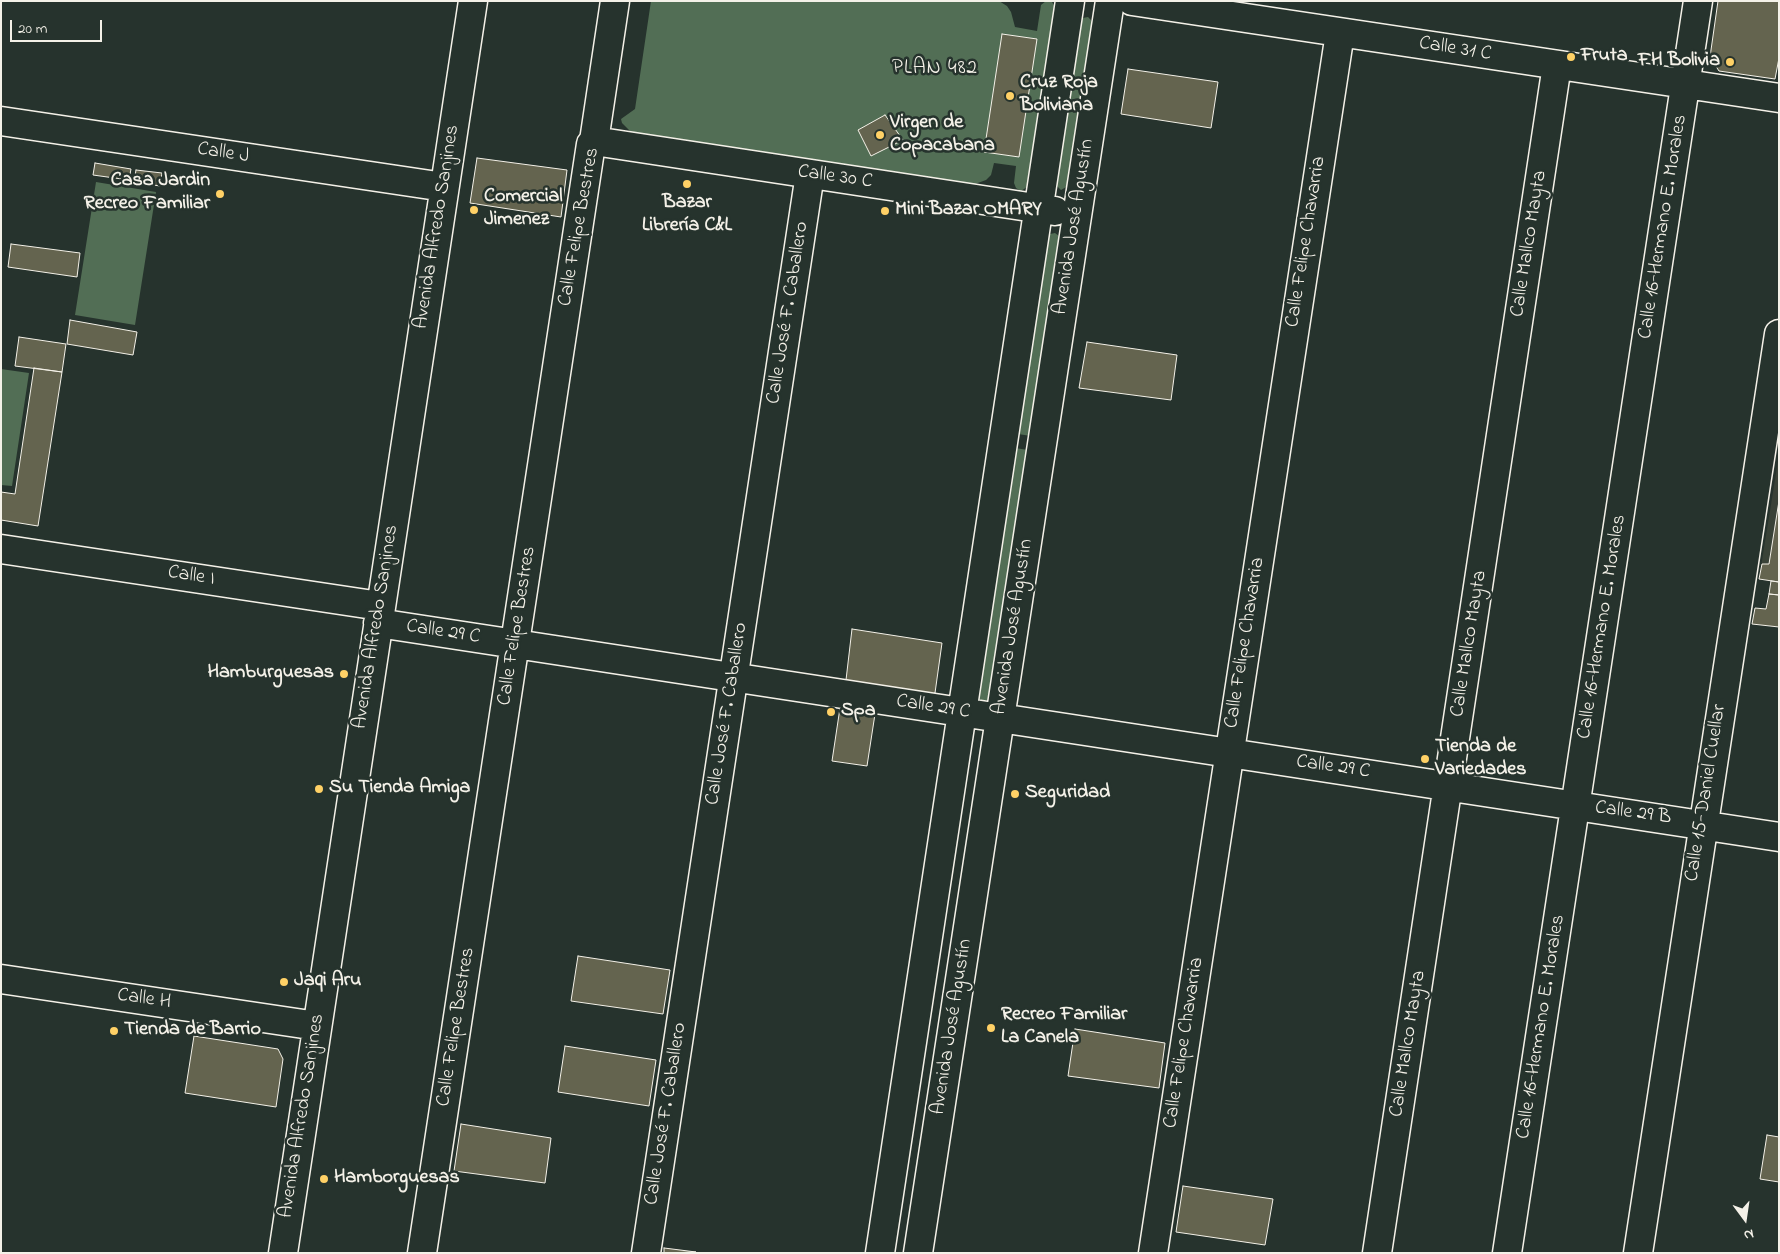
<!DOCTYPE html>
<meta charset="utf-8">
<style>
body{margin:0}
#map{position:relative;width:1780px;height:1254px;overflow:hidden;background:#26332d;font-family:"Indie Flower",sans-serif}
canvas{display:block}
.frame{position:absolute;inset:0;border:2px solid #f4f1e8;pointer-events:none}
.north{position:absolute;left:1720px;top:1194px;width:50px;height:50px;-webkit-text-stroke:4px #26332d;paint-order:stroke;rotate:166deg;font-size:14px;font-weight:700;line-height:20px;text-align:center;color:#f4f1e8}
.north::after{content:'';display:block;margin:auto;width:18px;height:22px;background:#f4f1e8;clip-path:polygon(50% 0,100% 100%,50% 72%,0 100%)}
.scale{position:absolute;left:10px;top:20px;width:92px;height:22px;box-sizing:border-box;border:2px solid #f4f1e8;border-top:0;padding-left:6px;font-size:15px;line-height:18px;white-space:nowrap;color:#f4f1e8;-webkit-text-stroke:4px #26332d;paint-order:stroke}
</style>
<div id="map">
<canvas width="1780" height="1254"></canvas>
<div class="frame"></div>
<div class="north">N</div>
<div class="scale">20 m</div>
</div>
<script>
const ctx = document.querySelector('canvas').getContext('2d');
ctx.lineJoin = 'round';
function fill(path, color) { ctx.fillStyle = color; ctx.fill(path, 'evenodd'); }
const shape = rows => new Path2D(rows.map(r => 'M' + r).join(''));
function strokePath(path, color, width, dash) { ctx.strokeStyle = color; ctx.lineWidth = width; ctx.lineCap = dash ? 'butt' : 'round'; ctx.setLineDash(dash || []); ctx.stroke(path); }
function label(font, color, halo, rows, align = 'center') {
  ctx.font = font + ' "Indie Flower",sans-serif'; ctx.lineWidth = 5; ctx.setLineDash([]); ctx.textBaseline = 'middle'; ctx.strokeStyle = halo; ctx.fillStyle = color; for (const [text, x, y, turn = 0] of rows) {
    ctx.save(); ctx.translate(x, y); ctx.rotate((+turn || 0) * Math.PI / 180); ctx.textAlign = isNaN(turn) ? turn : align; if (halo) ctx.strokeText(text, 0, 0); ctx.fillText(text, 0, 0); ctx.restore();
  }
}
const built = shape([
 [1779,455,1779,582,1759,579]
]);
const green = shape([
 [651,1,999,1,1007,6,1011,12,1015,27,1037,31,1041,5,1046,1,1052,2,1055,7,1054,18,1030,185,1021,191,1016,188,1014,183,1016,166,994,163,991,175,986,180,975,184,636,134,630,131,622,123,621,119,635,109],
 [1088,17,1091,20,1093,24,1068,186,1061,190,1055,184,1080,22,1083,18],
 [96,182,156,192,135,325,75,315],
 [1055,233,1059,236,1060,240,1031,436,1018,434,1047,238,1050,234],
 [1,369,29,373,12,486,1,485],
 [1015,448,1028,450,991,696,988,700,984,701,979,699,978,694]
]);
const building = shape([
 [1718,1,1779,1,1779,58,1775,79,1719,71,1710,57,1718,1],
 [1002,34,1037,39,1019,157,984,152,1002,34],
 [1128,69,1218,82,1211,128,1121,114,1128,69],
 [885,115,903,140,871,156,858,130,885,115],
 [477,158,567,170,561,217,470,203,477,158],
 [95,163,131,169,129,180,93,175,95,163],
 [136,170,162,173,160,186,134,182,136,170],
 [11,244,80,253,77,277,8,267,11,244],
 [70,320,137,332,133,355,67,344,70,320],
 [19,337,66,344,62,372,15,366,19,337],
 [1087,342,1177,355,1171,400,1079,388,1087,342],
 [34,368,62,372,38,526,1,520,1,492,15,494,34,368],
 [1779,501,1779,582,1759,579,1762,564,1769,564,1779,501],
 [1771,581,1779,582,1779,595,1769,594,1771,581],
 [1769,594,1779,595,1779,627,1752,624,1755,608,1766,609,1769,594],
 [852,629,942,643,935,693,932,694,846,680,852,629],
 [840,708,875,714,867,766,832,761,840,708],
 [578,956,670,970,663,1014,571,1001,578,956],
 [1075,1029,1165,1043,1159,1088,1068,1076,1075,1029],
 [194,1036,278,1049,283,1059,276,1107,185,1093,194,1036],
 [565,1046,656,1060,649,1106,558,1092,565,1046],
 [461,1124,551,1138,545,1183,454,1171,461,1124],
 [1767,1135,1779,1137,1779,1182,1760,1179,1767,1135],
 [1183,1186,1273,1199,1265,1245,1176,1232,1183,1186],
 [664,1248,696,1252,664,1253,664,1248]
]);
const minor = shape([
 [1132,1,1779,98],
 [1,121,444,187],
 [594,141,1055,211],
 [1,549,380,606],
 [378,623,1779,837],
 [1,979,317,1026],
 [283,1253,473,1],
 [422,1253,582,203,591,144,594,141,615,1],
 [646,1253,810,174],
 [880,1253,1070,1],
 [918,1253,1110,1],
 [1153,1253,1340,33],
 [1377,1253,1557,65],
 [1507,1253,1698,1],
 [1638,1253,1779,334]
]);
const markers = [
 [1571,57,5,"#ffd166"],
 [1730,62,5,"#ffd166"],
 [1010,96,5,"#ffd166"],
 [880,135,5,"#ffd166"],
 [687,184,5,"#ffd166"],
 [220,194,5,"#ffd166"],
 [474,210,5,"#ffd166"],
 [885,211,5,"#ffd166"],
 [344,674,5,"#ffd166"],
 [831,712,5,"#ffd166"],
 [1425,759,5,"#ffd166"],
 [319,789,5,"#ffd166"],
 [1015,794,5,"#ffd166"],
 [284,982,5,"#ffd166"],
 [991,1028,5,"#ffd166"],
 [114,1031,5,"#ffd166"],
 [324,1179,5,"#ffd166"]
];
const streetNames = [
 ["Calle 31 C",1455,50,9],
 ["Calle J",223,154,9],
 ["Calle 30 C",835,178,8],
 ["Avenida Alfredo Sanjines",438,227,-81],
 ["Calle Felipe Bestres",580,227,-80],
 ["Avenida José Agustín",1075,227,-81],
 ["Calle 16-Hermano E. Morales",1664,227,-81],
 ["Calle Felipe Chavarria",1307,242,-81],
 ["Calle Mallco Mayta",1530,244,-81],
 ["Calle José F. Caballero",789,313,-81],
 ["Calle I",191,577,9],
 ["Calle Felipe Bestres",518,626,-81],
 ["Avenida Alfredo Sanjines",377,627,-81],
 ["Avenida José Agustín",1014,627,-81],
 ["Calle 16-Hermano E. Morales",1603,627,-81],
 ["Calle 29 C",443,633,9],
 ["Calle Felipe Chavarria",1246,643,-81],
 ["Calle Mallco Mayta",1470,644,-81],
 ["Calle 29 C",933,708,9],
 ["Calle José F. Caballero",728,714,-81],
 ["Calle 29 C",1333,768,8],
 ["Calle 15-Daniel Cuellar",1707,793,-81],
 ["Calle 29 B",1633,814,8],
 ["Calle H",144,1000,8],
 ["Calle Felipe Bestres",457,1027,-81],
 ["Avenida José Agustín",953,1027,-81],
 ["Calle 16-Hermano E. Morales",1542,1027,-81],
 ["Calle Felipe Chavarria",1185,1043,-81],
 ["Calle Mallco Mayta",1409,1044,-81],
 ["Calle José F. Caballero",667,1114,-81],
 ["Avenida Alfredo Sanjines",303,1116,-81]
];
const poiNames = [
 ["Fruta",1581,57],
 ["FH Bolivia",1720,62,"right"],
 ["Cruz Roja",1020,84],
 ["Boliviana",1020,107],
 ["Virgen de",890,124],
 ["Copacabana",890,147],
 ["Casa Jardin",210,182,"right"],
 ["Recreo Familiar",210,205,"right"],
 ["Comercial",484,198],
 ["Jimenez",484,221],
 ["Bazar",687,204,"center"],
 ["Librería C&L",687,227,"center"],
 ["Mini Bazar OMARY",895,211],
 ["Hamburguesas",334,674,"right"],
 ["Spa",841,712],
 ["Tienda de",1435,748],
 ["Variedades",1435,771],
 ["Su Tienda Amiga",329,789],
 ["Seguridad",1025,794],
 ["Jaqi Aru",294,982],
 ["Recreo Familiar",1001,1016],
 ["La Canela",1001,1039],
 ["Tienda de Barrio",124,1031],
 ["Hamborguesas",334,1179]
];
const neighbourhoodNames = [
 ["PLAN 482",935,70]
];
fill(built, '#394237');
fill(green, '#526e55');
fill(building, '#64644f');
strokePath(building, '#f4f1e8', 1);
strokePath(minor, '#f4f1e8', 31);
strokePath(minor, '#26332d', 28);
for (const [x, y, r, color] of markers) { const dot = new Path2D(); dot.arc(x, y, r, 0, 2 * Math.PI); ctx.fillStyle = color; ctx.fill(dot); strokePath(dot, '#26332d', 2); }
label('20px', '#f4f1e8', '#26332d', streetNames);
label('bold 20px', '#f4f1e8', '#26332d', poiNames, 'left');
ctx.letterSpacing = '1px';
label('21px', '#f4f1e8', '#26332d', neighbourhoodNames);
ctx.letterSpacing = '0px';
</script>
